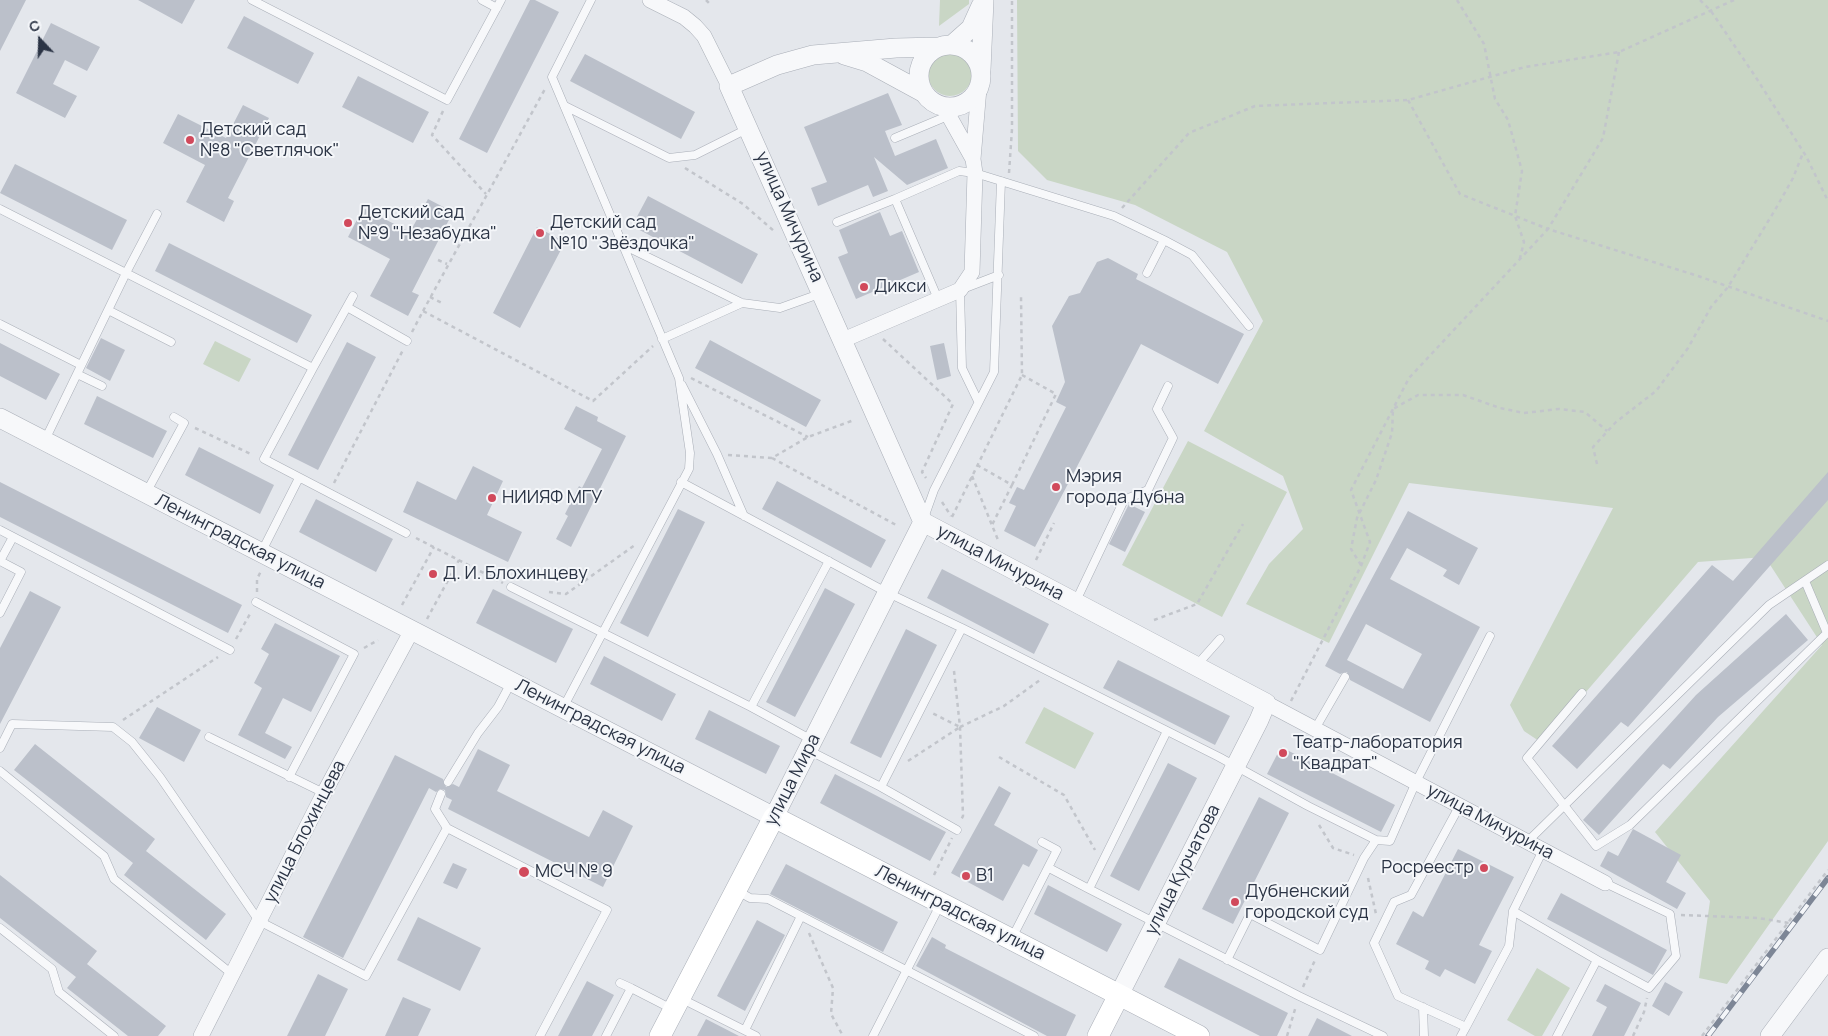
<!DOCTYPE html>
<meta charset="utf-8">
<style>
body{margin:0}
#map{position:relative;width:1828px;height:1036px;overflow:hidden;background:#e4e7ec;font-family:Manrope,sans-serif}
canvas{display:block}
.north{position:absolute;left:15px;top:15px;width:50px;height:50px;-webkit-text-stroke:4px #f4f6f9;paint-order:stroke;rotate:339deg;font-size:14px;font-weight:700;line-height:20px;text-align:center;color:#2b3445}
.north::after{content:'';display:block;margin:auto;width:18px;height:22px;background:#2b3445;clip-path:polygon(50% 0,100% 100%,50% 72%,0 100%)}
</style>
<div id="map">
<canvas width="1828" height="1036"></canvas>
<div class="north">С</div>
</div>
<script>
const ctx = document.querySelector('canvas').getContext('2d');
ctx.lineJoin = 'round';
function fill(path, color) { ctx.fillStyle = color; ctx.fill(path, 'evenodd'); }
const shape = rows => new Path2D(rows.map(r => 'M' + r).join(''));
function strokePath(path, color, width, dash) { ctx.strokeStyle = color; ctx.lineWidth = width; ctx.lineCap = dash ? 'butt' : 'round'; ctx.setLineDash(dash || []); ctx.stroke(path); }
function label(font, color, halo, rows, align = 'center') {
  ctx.font = font + ' Manrope,sans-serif'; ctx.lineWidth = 4; ctx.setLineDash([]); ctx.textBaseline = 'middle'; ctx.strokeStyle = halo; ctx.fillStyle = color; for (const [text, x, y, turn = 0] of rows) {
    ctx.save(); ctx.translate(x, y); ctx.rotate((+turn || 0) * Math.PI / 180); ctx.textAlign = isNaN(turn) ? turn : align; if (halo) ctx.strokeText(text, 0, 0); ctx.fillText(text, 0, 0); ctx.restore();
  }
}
const green = shape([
 [940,0,969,0,969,4,939,26],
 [1017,0,1828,0,1828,841,1727,984,1699,978,1710,901,1655,832,1822,645,1765,557,1698,562,1542,743,1524,731,1510,705,1613,508,1409,483,1329,643,1246,604,1269,564,1303,529,1283,476,1204,431,1263,321,1227,252,1135,205,1047,180,1018,151],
 '928 74a22 22 0 1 1 44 0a22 22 0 1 1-44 0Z',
 [215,341,251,359,239,382,203,364],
 [1188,441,1287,492,1222,617,1122,565],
 [1044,707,1094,733,1075,769,1025,743],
 [1537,968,1570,988,1542,1036,1535,1036,1507,1020]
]);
const building = shape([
 [0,0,26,0,0,51],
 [138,0,195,0,182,24],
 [530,0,535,0,559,12,487,153,459,139],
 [244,16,314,53,298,84,227,48],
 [51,23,100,47,87,71,65,60,53,84,77,96,65,118,16,93],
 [585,54,695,112,681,139,570,81],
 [358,76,429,112,413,143,342,107],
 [888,93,902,125,885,131,895,156,936,139,948,168,907,185,874,157,888,191,873,197,868,185,818,206,811,188,827,182,804,127],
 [243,105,269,118,228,198,234,201,224,222,186,202,205,165,163,143,178,114,226,138],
 [15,164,127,220,112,250,0,193],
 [648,196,758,254,742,284,632,226],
 [428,199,453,212,412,292,419,295,408,316,370,296,390,259,348,237,363,208,410,232],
 [880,212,890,236,902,231,919,272,856,299,838,257,848,253,839,230],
 [537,227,565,242,520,328,493,313],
 [169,243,312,315,297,343,155,271],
 [1108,258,1138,274,1136,279,1244,334,1218,384,1141,344,1035,547,1004,531,1016,506,1009,503,1017,487,1024,490,1066,407,1056,402,1065,382,1052,326,1069,296,1080,293,1097,262],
 [101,338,125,350,110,381,86,368],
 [710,340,821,400,806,427,695,368],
 [347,342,376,357,318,470,288,455],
 [0,343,60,374,46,400,0,376],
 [944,343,951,376,937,380,930,346],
 [97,396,167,431,153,458,84,424],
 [576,406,598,417,597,421,626,436,571,547,556,539,568,516,565,514,579,486,582,488,602,449,564,429],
 [199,447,274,485,260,514,185,475],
 [473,466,503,481,487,515,522,532,508,562,403,512,417,481,456,500],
 [1828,472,1828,500,1628,727,1621,722,1577,769,1552,746,1712,565,1733,581],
 [777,481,886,540,871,568,762,509],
 [0,482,242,605,228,633,0,517],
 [316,499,393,539,376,572,299,532],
 [1129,504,1145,512,1125,552,1109,544],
 [678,509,705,522,648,637,620,623],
 [1408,511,1478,548,1459,585,1443,576,1447,570,1407,548,1390,579,1480,627,1430,722,1350,680,1347,672,1340,674,1325,666],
 [1366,624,1422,654,1403,689,1347,660],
 [942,569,1049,624,1034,654,927,598],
 [825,588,855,604,795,717,766,702],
 [493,589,573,629,556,663,476,623],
 [30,591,61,607,0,724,0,648],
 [1786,614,1808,640,1718,717,1670,769,1663,764,1599,835,1583,820,1696,695],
 [275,623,340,656,311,712,283,698,265,733,292,747,285,759,238,735,262,688,254,683,269,654,261,649],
 [906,629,937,645,881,758,850,743],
 [604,656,676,694,662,721,590,684],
 [1118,660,1230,716,1215,745,1103,688],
 [157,707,201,730,184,762,139,738],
 [709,710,780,746,766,774,695,739],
 [35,744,155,839,146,851,226,914,206,940,124,875,133,863,14,770],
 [1281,747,1395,805,1381,832,1267,774],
 [478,749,510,765,497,791,589,837,603,810,633,826,603,887,448,809,452,800,446,797,445,790,440,789,436,792,429,788,343,958,303,937,395,755,443,779,446,787,453,784,459,787],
 [1168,763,1197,778,1139,891,1110,876],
 [835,774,946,832,930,861,820,803],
 [999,786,1011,793,994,825,1038,850,1029,867,1023,864,1003,901,951,873],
 [1259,797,1289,813,1233,924,1202,909],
 [1633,829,1681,855,1666,882,1686,893,1677,909,1600,866,1608,851,1618,856],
 [1458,849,1514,877,1479,945,1492,951,1475,984,1445,969,1440,977,1425,969,1429,961,1396,944,1413,911,1423,917],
 [453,863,467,869,457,889,443,883],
 [786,864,898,922,883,952,770,894],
 [0,875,97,951,87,964,166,1026,158,1036,128,1036,67,988,76,977,0,918],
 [1048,885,1122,924,1107,952,1034,914],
 [1561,893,1667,950,1653,975,1547,919],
 [418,917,481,948,460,991,397,960],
 [757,920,785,935,745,1011,717,996],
 [932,937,946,945,945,948,1076,1015,1066,1036,1047,1036,916,966],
 [1179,958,1288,1013,1277,1036,1260,1036,1164,987],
 [318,974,348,989,325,1036,287,1036],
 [587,981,614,995,592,1036,558,1036],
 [1665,982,1683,992,1669,1016,1652,1006],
 [1605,984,1641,1003,1624,1036,1592,1036,1607,1007,1596,1001],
 [403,997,431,1009,418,1036,385,1036],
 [1317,1018,1352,1036,1308,1036],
 [706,1019,739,1036,697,1036]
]);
const path = shape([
 [706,0,710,4],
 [1457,0,1484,44,1495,99,1508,120,1522,171,1515,216,1524,242,1519,262],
 [1700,0,1711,11,1755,76,1806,156,1828,201],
 [1408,100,1460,194,1548,229,1603,138,1619,52],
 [443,111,432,135,486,194],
 [685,168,743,204,774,231],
 [1009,173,1012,129,1012,0],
 [1122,208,1189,133,1255,106,1408,100,1525,67,1619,52,1734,0],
 [438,260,447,264],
 [430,297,444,304],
 [423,311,545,89],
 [412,332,423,311,593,401,653,346],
 [883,339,953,404,922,472,926,478],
 [691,378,808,437],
 [195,428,253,455],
 [728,455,772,458,808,437,854,420],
 [772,458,898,526],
 [1597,464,1593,447,1616,422,1656,391,1688,348,1711,307,1728,287,1775,210,1793,178,1803,153],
 [977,465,1012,485,992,525],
 [972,476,998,540],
 [334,483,403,350],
 [1012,485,1056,394,1022,375],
 [942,502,951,516],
 [952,517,1022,375,1021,296],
 [416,538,503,583],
 [1036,560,1054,523],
 [1361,565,1351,549,1357,518,1376,480,1392,433,1393,409,1418,395,1463,395,1500,408,1524,413,1559,409,1585,412,1607,431],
 [257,592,257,579,261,571],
 [549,592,566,594,635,545],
 [402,605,434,547],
 [427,619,459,560],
 [1154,620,1197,604,1243,524],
 [236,639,251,612],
 [364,648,378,640],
 [954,671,960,727,963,816,961,820],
 [1291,701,1361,566,1370,542,1351,490,1409,378,1548,229,1698,276,1828,321],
 [123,720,218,657],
 [960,727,1004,706,1040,680],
 [999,757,1064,795,1095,850],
 [908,761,960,727,932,713],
 [1319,825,1333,848,1354,855],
 [934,875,952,838],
 [1368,878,1376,914],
 [1681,915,1758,918,1789,923],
 [809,933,833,988,831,1014,843,1036],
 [1303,987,1315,960],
 [1287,1036,1296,1006],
 [1633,1036,1644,1012,1647,998],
 [1702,1036,1828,870]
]);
const service = shape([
 [252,0,447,100,501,0],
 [482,0,497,8],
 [565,106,669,158,695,155,747,129],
 [895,138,950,115],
 [0,209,313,368,264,459,406,533],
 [837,222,895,199],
 [623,245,742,303,780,308,822,293],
 [1147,273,1164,240],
 [938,299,895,199,959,171,975,173,1114,216,1164,240,1192,255,1249,326],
 [347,307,407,341],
 [108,310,171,342],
 [0,324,81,365],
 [662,339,742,303],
 [313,368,353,296],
 [77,374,102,386],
 [682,385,717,454,744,516],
 [978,401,962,368,960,290,999,275],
 [45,440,126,273,157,214],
 [681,482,888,593,962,628],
 [146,493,184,423,174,417],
 [924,518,934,490,994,372,1001,181],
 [0,530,230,650],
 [261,553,299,478],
 [0,561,21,572,0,613],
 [0,561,13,537],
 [511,587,751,707,812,740],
 [256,602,354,654,289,777],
 [1075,603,1124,500,1148,490,1173,438,1157,409,1168,386],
 [1196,666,1220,639],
 [1582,693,1527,758,1596,846,1630,825,1827,633,1805,581],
 [751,707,829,561],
 [563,708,689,469,690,453,679,378,552,77,591,0],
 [1315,729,1345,677],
 [1167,731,1089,889,1299,996,1383,1036],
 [209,737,324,793],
 [0,748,12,724,113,727,132,742,160,777,259,921,366,976,447,828,607,910,540,1036],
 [808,750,881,787,962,628,1219,757,1308,806,1376,840,1364,858,1320,950,1250,914,1227,960],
 [0,771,104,856,114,879,232,974],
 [448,782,478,733,498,707,512,681],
 [881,787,957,830],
 [441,794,435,809,447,828],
 [1460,805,1411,895,1394,902,1374,943,1398,996,1466,1027,1461,1036],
 [1376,840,1390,841,1416,782,1490,636],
 [1528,841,1769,605,1828,565],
 [1543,850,1513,911,1597,960,1557,1036],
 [1049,868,1089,889],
 [736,890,750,898,768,899,1034,1036],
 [0,928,52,969,59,992,114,1036],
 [1012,938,1057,850,1042,842],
 [1597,960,1649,988,1676,956,1670,914,1605,883],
 [620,983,631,988],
 [682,999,756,1036],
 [1423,1007,1424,1036],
 [1466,1027,1509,946,1513,911],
 [745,1030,801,916],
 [606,1036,631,988,672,1009],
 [873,1036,940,905]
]);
const minor = shape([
 [650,0,684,17,695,26,704,36,729,86],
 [944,107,973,159],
 [843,340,960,290,972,272,975,173,973,159,979,88],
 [1266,703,1605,883],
 [201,1036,324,793,412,630]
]);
const tertiary = shape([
 [953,44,971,28,981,6],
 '919 76a31 31 0 1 1 62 0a31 31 0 1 1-62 0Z',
 [938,47,896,48,813,55,777,65,729,86,923,522,1266,703,1259,720,1119,995],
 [844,55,867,62,924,93],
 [981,70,984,0],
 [0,418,774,817,923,522],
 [1770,1036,1828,958]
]);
const secondary = shape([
 [660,1036,774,817,1199,1036],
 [1098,1036,1119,995]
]);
const rail = shape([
 [1708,1036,1828,878]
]);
const markers = [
 [190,140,5,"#d1495b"],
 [348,223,5,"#d1495b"],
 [540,233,5,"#d1495b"],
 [864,287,5,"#d1495b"],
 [1056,487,5,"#d1495b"],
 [492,498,5,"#d1495b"],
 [433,574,5,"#d1495b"],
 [1283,753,5,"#d1495b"],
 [1484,868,5,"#d1495b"],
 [524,872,6,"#d1495b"],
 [966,876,5,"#d1495b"],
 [1235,902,5,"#d1495b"]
];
const poiNames = [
 ["Детский сад",200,130],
 ["№8 \"Светлячок\"",200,151],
 ["Детский сад",358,213],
 ["№9 \"Незабудка\"",358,234],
 ["Детский сад",550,223],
 ["№10 \"Звёздочка\"",550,244],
 ["Дикси",874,287],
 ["Мэрия",1066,477],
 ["города Дубна",1066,498],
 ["НИИЯФ МГУ",502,498],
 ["Д. И. Блохинцеву",443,574],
 ["Театр-лаборатория",1293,743],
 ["\"Квадрат\"",1293,764],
 ["Росреестр",1474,868,"right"],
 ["МСЧ № 9",535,872],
 ["В1",976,876],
 ["Дубненский",1245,892],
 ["городской суд",1245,913]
];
const streetNames = [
 ["улица Мичурина",789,217,66],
 ["Ленинградская улица",240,542,27],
 ["улица Мичурина",1000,563,28],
 ["Ленинградская улица",600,727,27],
 ["улица Мира",793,780,-63],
 ["улица Мичурина",1490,822,28],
 ["улица Блохинцева",305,832,-63],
 ["улица Курчатова",1183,870,-63],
 ["Ленинградская улица",960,913,27]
];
fill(green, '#c9d6c5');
fill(building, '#bbc0ca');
strokePath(service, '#a9aeb7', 9);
strokePath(minor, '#a9aeb7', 16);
strokePath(tertiary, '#a9aeb7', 20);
strokePath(secondary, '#a9aeb7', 22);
strokePath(path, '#c2c5cb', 2.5, [4, 4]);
strokePath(service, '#f7f8fa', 8);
strokePath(minor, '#f7f8fa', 15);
strokePath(tertiary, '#f7f8fa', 19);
strokePath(secondary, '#fff', 21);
strokePath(rail, '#7d8696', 5.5);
strokePath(rail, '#f4f6f9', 4, [11]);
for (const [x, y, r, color] of markers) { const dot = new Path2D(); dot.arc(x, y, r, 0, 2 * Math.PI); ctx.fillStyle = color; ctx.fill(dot); strokePath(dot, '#f4f6f9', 2); }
label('18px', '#2b3445', '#f4f6f9', poiNames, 'left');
label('18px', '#2b3445', '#f4f6f9', streetNames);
</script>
